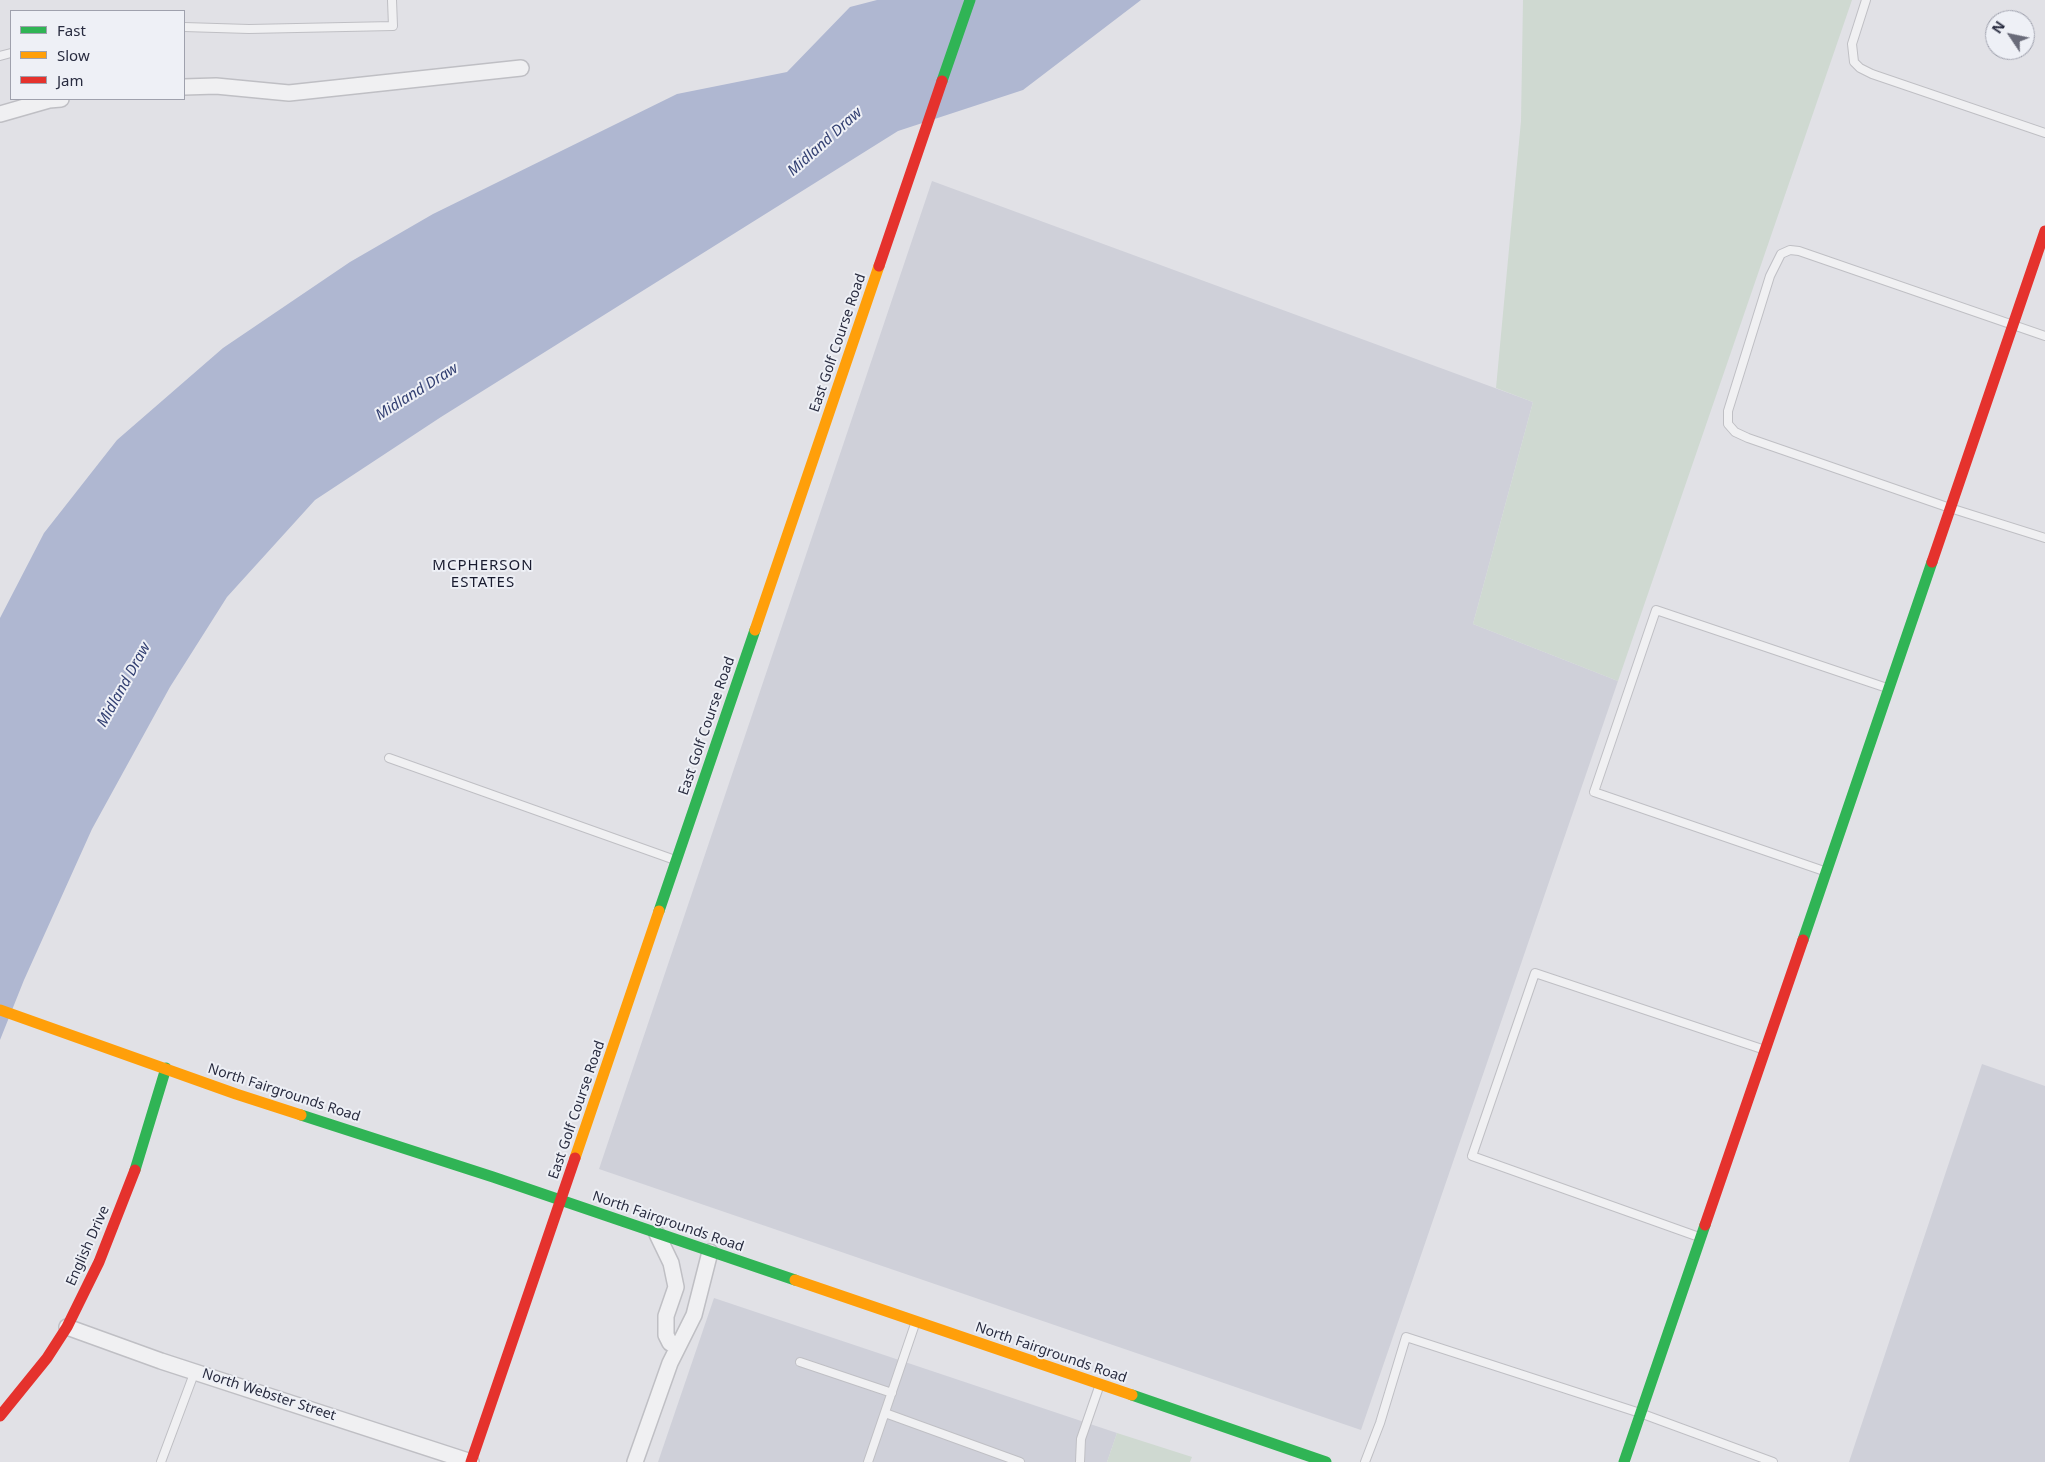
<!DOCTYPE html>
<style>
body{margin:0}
#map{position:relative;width:2045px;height:1462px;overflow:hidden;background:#e1e1e6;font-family:"Noto Sans",sans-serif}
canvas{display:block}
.legend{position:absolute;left:10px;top:10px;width:175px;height:90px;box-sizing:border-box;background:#eef0f6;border:1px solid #9fa1ad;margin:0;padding:6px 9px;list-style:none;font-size:15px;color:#282b3f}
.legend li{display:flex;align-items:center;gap:10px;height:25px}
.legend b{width:25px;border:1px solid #9fa1ad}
.north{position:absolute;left:1985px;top:10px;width:50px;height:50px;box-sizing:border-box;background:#eef0f6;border:1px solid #9fa1ad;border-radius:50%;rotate:304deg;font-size:14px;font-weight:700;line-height:20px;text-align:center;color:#282b3f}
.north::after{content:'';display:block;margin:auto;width:18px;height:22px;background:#696b79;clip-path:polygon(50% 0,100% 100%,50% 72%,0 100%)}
</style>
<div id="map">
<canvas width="2045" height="1462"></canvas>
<ul class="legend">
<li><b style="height:6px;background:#30b455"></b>Fast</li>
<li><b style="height:6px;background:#ff9f0a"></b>Slow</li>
<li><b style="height:6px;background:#e5322d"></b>Jam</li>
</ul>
<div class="north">N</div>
</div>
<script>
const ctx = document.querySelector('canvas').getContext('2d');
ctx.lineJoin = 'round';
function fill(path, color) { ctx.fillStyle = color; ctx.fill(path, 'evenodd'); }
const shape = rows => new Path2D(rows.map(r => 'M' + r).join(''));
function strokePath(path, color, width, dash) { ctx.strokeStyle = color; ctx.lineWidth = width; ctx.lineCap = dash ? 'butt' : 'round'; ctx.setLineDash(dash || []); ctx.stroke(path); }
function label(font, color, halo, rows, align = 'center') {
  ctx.font = font + ' "Noto Sans",sans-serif'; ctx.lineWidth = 4; ctx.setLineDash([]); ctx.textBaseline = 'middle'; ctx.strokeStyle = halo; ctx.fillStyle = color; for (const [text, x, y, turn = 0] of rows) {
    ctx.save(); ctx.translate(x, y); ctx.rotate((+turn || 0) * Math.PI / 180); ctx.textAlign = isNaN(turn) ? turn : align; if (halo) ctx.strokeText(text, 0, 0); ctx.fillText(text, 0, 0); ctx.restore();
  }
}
const built = shape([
 [932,181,1533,402,1473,624,1618,681,1361,1430,599,1169],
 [1982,1064,2045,1086,2045,1462,1849,1462],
 [714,1298,1117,1433,1107,1462,658,1462]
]);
const green = shape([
 [1523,0,1852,0,1618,681,1473,624,1533,402,1496,388,1521,121],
 [1117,1433,1192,1457,1190,1462,1107,1462]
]);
const water = shape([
 [877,0,1141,0,1023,90,898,131,441,417,315,500,227,597,170,687,92,829,24,980,0,1040,0,618,44,533,117,440,223,348,350,262,433,214,677,94,787,72,850,7]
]);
const lane = shape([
 [1866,0,1852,44,1854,62,1860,68,1872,74,2045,133],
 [184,27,249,29,393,26,392,0],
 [0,56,11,53],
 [2045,336,1799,251,1790,250,1781,254,1770,276,1728,411,1728,424,1735,432,1748,438,1950,508,2045,538],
 [389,758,675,860],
 [1824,871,1594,792,1656,610,1887,688],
 [1699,1237,1472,1156,1535,973,1762,1049],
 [800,1362,892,1393],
 [885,1413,1020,1462],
 [161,1462,195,1371],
 [868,1462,915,1324],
 [1080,1462,1081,1439,1099,1387],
 [1365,1462,1380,1423,1406,1337,1640,1413,1773,1462]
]);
const street = shape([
 [184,87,216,86,289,93,521,68],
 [0,114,49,100,61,99],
 [657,1234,671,1263,676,1287,666,1316,666,1335,670,1343,678,1346],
 [67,1327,161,1361,471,1462],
 [635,1462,670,1363,694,1315,710,1252]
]);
const fast = shape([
 [942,81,970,0],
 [659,911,755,630],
 [1803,940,1932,562],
 [301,1115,493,1177,795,1280],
 [135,1170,166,1068],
 [1132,1395,1326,1462],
 [1624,1462,1705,1225]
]);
const slow = shape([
 [755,630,879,266],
 [0,1010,236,1094,301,1115],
 [575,1158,659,911],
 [795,1280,1132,1395]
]);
const jam = shape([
 [879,266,942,81],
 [1932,562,2045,231],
 [1705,1225,1803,940],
 [0,1416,47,1358,67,1327,99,1262,135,1170],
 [471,1462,575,1158]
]);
const streetNames = [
 ["East Golf Course Road",838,343,-71],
 ["East Golf Course Road",707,726,-71],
 ["North Fairgrounds Road",284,1093,18],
 ["East Golf Course Road",577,1110,-71],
 ["North Fairgrounds Road",668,1222,19],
 ["English Drive",88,1246,-66],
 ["North Fairgrounds Road",1051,1353,19],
 ["North Webster Street",269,1395,18]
];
const waterNames = [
 ["Midland Draw",825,142,-42],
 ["Midland Draw",417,392,-32],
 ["Midland Draw",124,685,-61]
];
const neighbourhoodNames = [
 ["MCPHERSON",483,566],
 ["ESTATES",483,583]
];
fill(built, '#cfd0d9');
fill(green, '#cfd9d1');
fill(water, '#afb7d1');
strokePath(lane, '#bfbfc4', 10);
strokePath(street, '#bfbfc4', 18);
strokePath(lane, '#f0f0f2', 8);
strokePath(street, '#f0f0f2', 15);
strokePath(fast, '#30b455', 11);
strokePath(slow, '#ff9f0a', 11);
strokePath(jam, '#e5322d', 11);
label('14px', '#282b3f', '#eef0f6', streetNames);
label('italic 15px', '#334072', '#eef0f6', waterNames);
ctx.letterSpacing = '1px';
label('15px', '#1a1c30', '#eef0f6', neighbourhoodNames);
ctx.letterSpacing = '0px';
</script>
